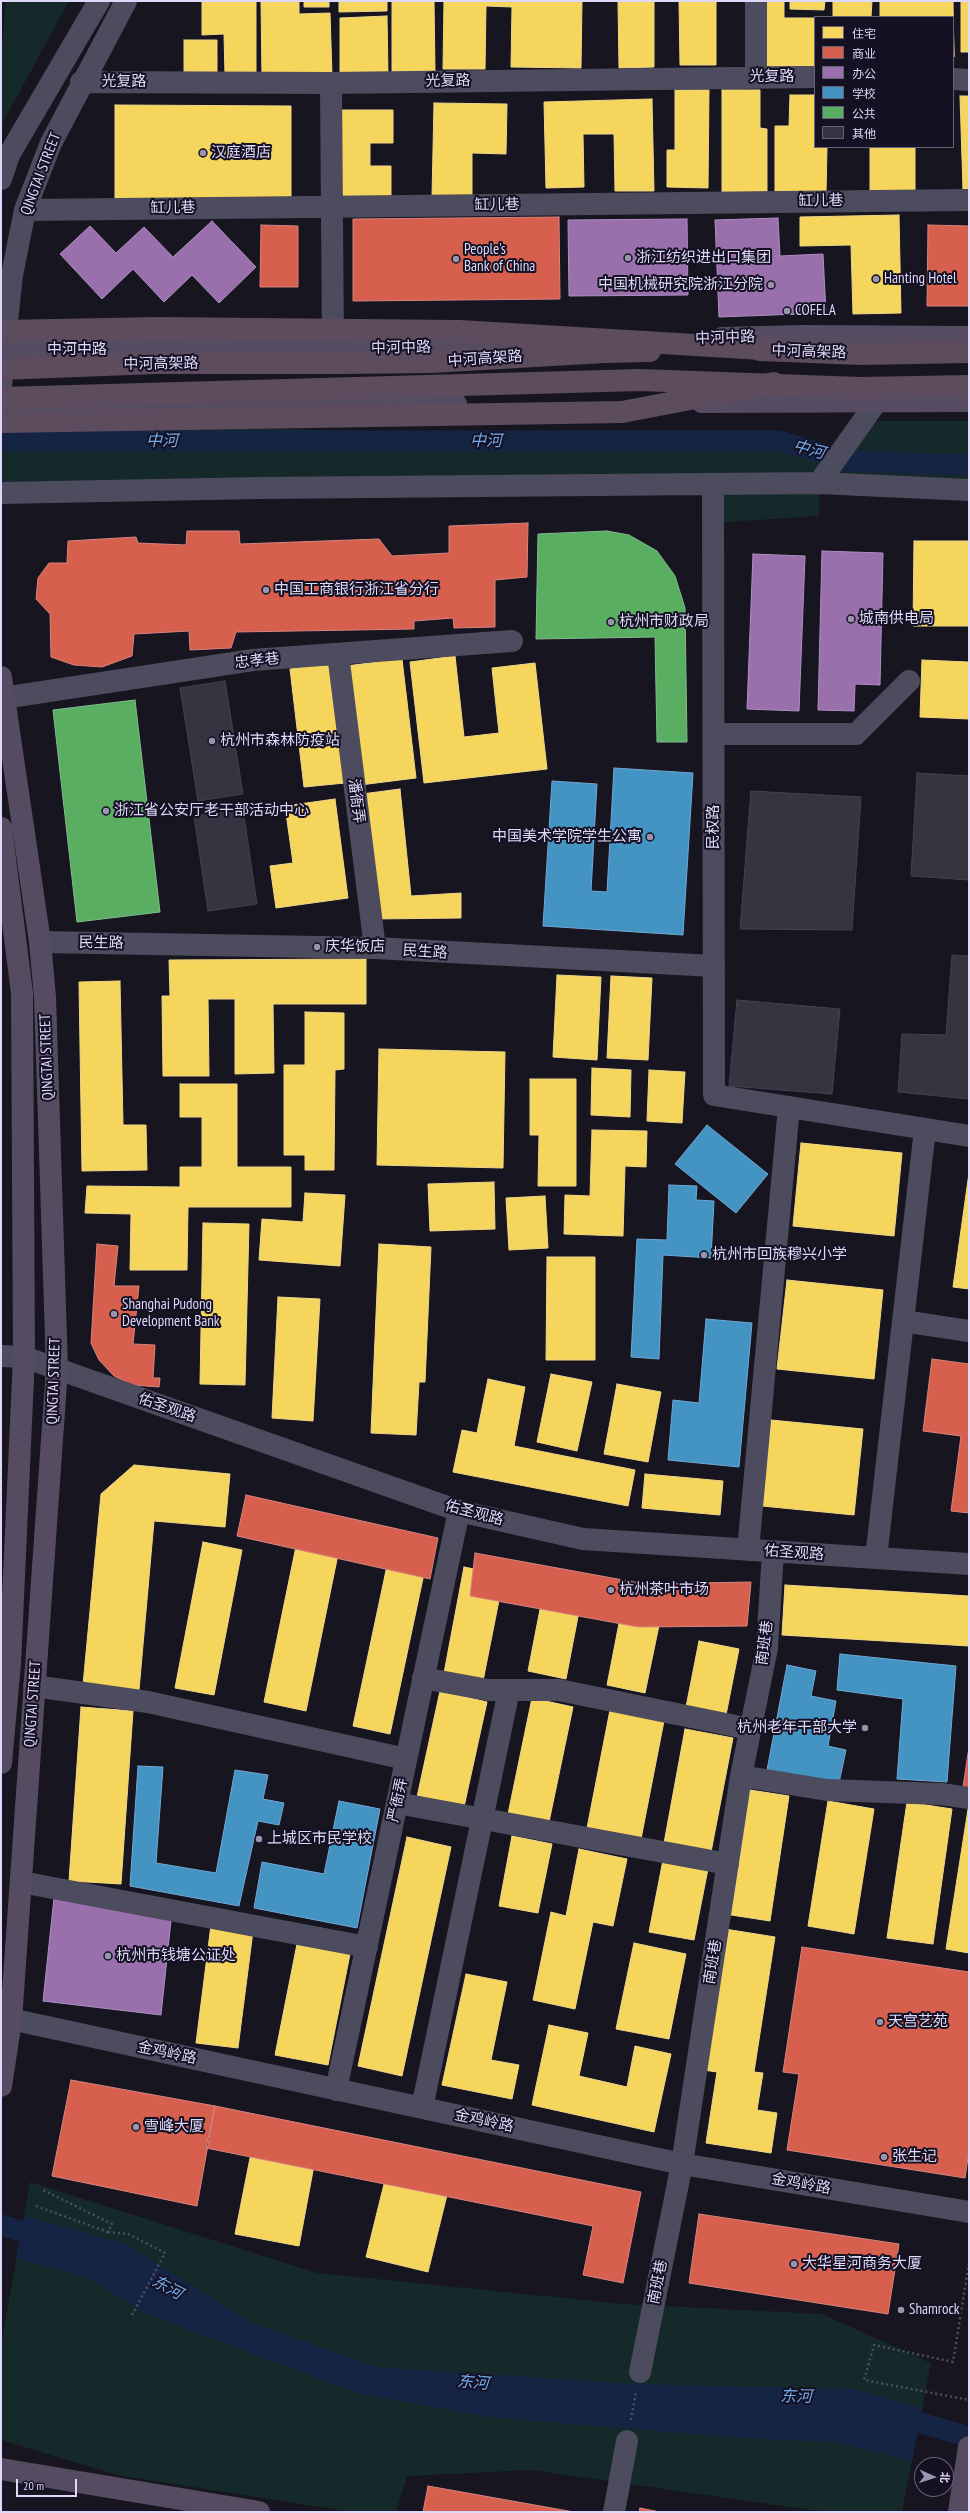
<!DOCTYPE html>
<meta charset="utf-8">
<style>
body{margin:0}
#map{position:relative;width:970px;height:2513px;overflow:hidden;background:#17151f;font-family:"PT Sans Narrow","Noto Sans SC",sans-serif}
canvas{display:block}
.frame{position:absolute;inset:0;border:2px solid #ded8fa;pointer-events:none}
.legend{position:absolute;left:814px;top:16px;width:140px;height:132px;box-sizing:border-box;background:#151123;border:1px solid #656179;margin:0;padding:5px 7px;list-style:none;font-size:12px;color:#ded8fa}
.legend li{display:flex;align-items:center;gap:8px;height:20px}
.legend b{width:20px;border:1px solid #656179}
.north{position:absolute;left:914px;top:2457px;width:40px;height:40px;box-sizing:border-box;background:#151123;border:1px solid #656179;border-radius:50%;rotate:93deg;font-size:11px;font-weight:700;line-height:16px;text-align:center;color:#ded8fa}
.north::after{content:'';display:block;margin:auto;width:14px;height:18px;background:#9894ad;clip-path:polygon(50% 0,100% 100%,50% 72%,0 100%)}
.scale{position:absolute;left:16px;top:2479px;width:61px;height:18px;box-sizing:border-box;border:2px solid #ded8fa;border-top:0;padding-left:5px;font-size:12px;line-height:14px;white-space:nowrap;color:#ded8fa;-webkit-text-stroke:3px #151123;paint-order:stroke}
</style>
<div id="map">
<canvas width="970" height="2513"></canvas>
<div class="frame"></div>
<ul class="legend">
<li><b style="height:11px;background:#f6d55c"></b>住宅</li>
<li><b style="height:11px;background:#d6604d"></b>商业</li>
<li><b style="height:11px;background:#9970ab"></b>办公</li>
<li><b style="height:11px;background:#4393c3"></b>学校</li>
<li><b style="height:11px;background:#5aae61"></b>公共</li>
<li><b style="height:11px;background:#373341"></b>其他</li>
</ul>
<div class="north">北</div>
<div class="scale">20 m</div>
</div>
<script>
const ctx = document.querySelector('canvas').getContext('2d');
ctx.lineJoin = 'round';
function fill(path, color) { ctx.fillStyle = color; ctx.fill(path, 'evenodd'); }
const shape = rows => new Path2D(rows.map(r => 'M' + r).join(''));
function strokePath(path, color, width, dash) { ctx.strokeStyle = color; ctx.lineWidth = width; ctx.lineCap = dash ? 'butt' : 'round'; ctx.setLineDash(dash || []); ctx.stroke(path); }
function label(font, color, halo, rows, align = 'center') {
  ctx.font = font + ' "PT Sans Narrow","Noto Sans SC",sans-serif'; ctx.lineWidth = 4; ctx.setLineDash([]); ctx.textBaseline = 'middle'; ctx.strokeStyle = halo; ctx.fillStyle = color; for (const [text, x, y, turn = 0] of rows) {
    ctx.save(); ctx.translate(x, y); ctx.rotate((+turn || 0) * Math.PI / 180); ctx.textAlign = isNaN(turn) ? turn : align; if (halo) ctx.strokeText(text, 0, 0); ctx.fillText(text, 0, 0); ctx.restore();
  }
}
const green = shape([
 [6,1,69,1,1,126,1,56],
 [863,421,969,421,969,490,819,484,819,516,713,523,713,485,1,493,2,422,779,441,832,464],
 [30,2182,317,2273,624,2304,822,2314,931,2363,902,2512,825,2512,532,2470,407,2476,396,2512,351,2512,117,2475,1,2440,1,2345]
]);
const water = shape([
 [24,2216,126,2244,252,2323,377,2367,632,2384,853,2389,922,2408,912,2461,835,2442,743,2438,489,2417,358,2393,144,2313,89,2278,16,2258]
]);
const homes = shape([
 [202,1,256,1,256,75,225,75,224,34,202,35,202,1],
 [261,1,299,1,299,14,330,13,332,75,262,77,261,1],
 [304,1,329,1,329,7,304,7,304,1],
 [339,1,387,1,387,11,339,12,339,1],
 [392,1,434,1,435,71,392,72,392,1],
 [444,1,582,1,581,68,511,67,512,7,486,6,485,69,443,69,444,1],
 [618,1,654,1,654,67,619,68,618,1],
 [679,1,716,1,716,65,680,65,679,1],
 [762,1,784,1,784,18,815,18,815,66,762,66,762,1],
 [790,1,825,1,824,10,790,9,790,1],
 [833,1,872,1,871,17,833,17,833,1],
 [880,1,953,1,954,57,953,17,880,17,880,1],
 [961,1,969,1,969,52,961,52,961,1],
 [387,16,388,75,340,75,340,18,387,16],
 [184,40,217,40,217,77,184,77,184,40],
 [675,90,709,90,708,188,667,187,667,150,675,150,675,90],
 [722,90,760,90,760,128,767,129,767,192,722,192,722,90],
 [790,95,815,95,815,147,827,147,826,193,775,192,775,126,789,126,790,95],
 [960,96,969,96,969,190,963,190,960,96],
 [652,99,654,191,615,191,614,134,583,134,584,187,546,188,544,102,652,99],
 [434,103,507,104,506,154,472,153,472,198,432,197,434,103],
 [115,105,291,106,291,200,115,200,115,105],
 [339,110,393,110,393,143,370,143,370,166,391,166,391,197,340,197,339,110],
 [870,147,915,147,915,192,870,192,870,147],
 [899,215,901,313,853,314,851,245,800,246,800,217,899,215],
 [914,541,969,541,969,626,913,626,914,541],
 [455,656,464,737,499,733,492,668,535,663,547,769,424,783,410,662,455,656],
 [402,659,416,778,360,785,346,666,402,659],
 [922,660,968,662,969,719,920,717,922,660],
 [330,664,345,783,304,787,290,669,330,664],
 [400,789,411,896,461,893,461,918,373,919,362,794,400,789],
 [335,799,348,898,276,908,270,866,293,863,285,806,335,799],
 [366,959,366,1004,273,1004,274,1073,235,1074,235,999,208,999,209,1076,163,1076,162,996,170,996,169,960,366,959],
 [557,975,601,977,597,1060,553,1057,557,975],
 [611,976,652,978,648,1060,607,1058,611,976],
 [120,981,123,1125,146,1125,147,1170,82,1171,79,982,120,981],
 [305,1012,344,1013,344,1069,335,1070,334,1170,305,1170,305,1155,284,1155,284,1065,305,1065,305,1012],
 [379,1049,505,1052,503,1168,377,1165,379,1049],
 [592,1068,631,1070,630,1117,591,1115,592,1068],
 [649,1070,685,1072,682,1123,647,1121,649,1070],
 [530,1079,576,1079,576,1186,538,1186,539,1135,530,1135,530,1079],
 [180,1084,237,1084,237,1167,291,1167,291,1207,188,1207,187,1270,130,1270,131,1214,85,1213,87,1186,180,1187,180,1167,202,1167,202,1117,180,1117,180,1084],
 [592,1130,647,1131,646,1167,625,1166,623,1236,564,1234,565,1195,590,1196,592,1130],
 [801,1143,902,1153,894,1236,793,1226,801,1143],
 [969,1173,969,1289,953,1287,969,1173],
 [494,1182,495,1229,430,1231,428,1184,494,1182],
 [305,1193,345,1195,340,1266,259,1260,262,1219,303,1222,305,1193],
 [545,1196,548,1248,509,1250,506,1198,545,1196],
 [203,1223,249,1224,245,1385,200,1384,203,1223],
 [379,1244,431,1247,425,1382,419,1382,416,1435,371,1433,379,1244],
 [547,1257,595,1257,595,1360,546,1360,547,1257],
 [787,1280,883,1290,874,1379,777,1369,787,1280],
 [278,1297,320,1299,313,1421,272,1418,278,1297],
 [551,1374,592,1382,577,1451,537,1442,551,1374],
 [488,1379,525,1387,514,1446,635,1470,628,1506,453,1472,462,1430,477,1433,488,1379],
 [617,1384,661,1392,648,1462,604,1454,617,1384],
 [771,1420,863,1429,854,1515,762,1506,771,1420],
 [134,1465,230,1474,225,1527,154,1521,139,1690,83,1685,101,1494,134,1465],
 [645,1474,723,1481,720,1515,642,1508,645,1474],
 [301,1522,343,1530,306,1711,264,1702,301,1522],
 [203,1542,242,1550,214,1695,175,1688,203,1542],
 [392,1542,429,1550,390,1734,353,1726,392,1542],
 [464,1567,504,1575,483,1681,444,1673,464,1567],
 [785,1585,969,1596,969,1646,782,1635,785,1585],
 [543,1594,581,1601,566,1679,528,1671,543,1594],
 [623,1603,662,1611,645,1693,607,1685,623,1603],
 [699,1641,739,1649,726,1715,686,1707,699,1641],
 [440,1691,487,1702,464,1807,417,1797,440,1691],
 [532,1698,573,1707,549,1822,508,1814,532,1698],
 [81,1707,133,1711,121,1884,69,1881,81,1707],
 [610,1710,664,1721,641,1839,587,1828,610,1710],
 [685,1729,733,1738,711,1852,664,1843,685,1729],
 [750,1790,789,1796,770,1921,731,1915,750,1790],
 [828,1801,874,1809,854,1934,808,1926,828,1801],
 [907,1802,952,1809,933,1944,887,1938,907,1802],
 [969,1803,969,1953,946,1949,969,1803],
 [512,1836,552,1844,538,1913,499,1906,512,1836],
 [407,1837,451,1847,402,2076,358,2066,407,1837],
 [579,1849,627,1859,613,1926,593,1922,575,2009,533,2000,551,1912,566,1916,579,1849],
 [663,1860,708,1869,694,1940,649,1932,663,1860],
 [211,1925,253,1931,238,2048,196,2043,211,1925],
 [725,1929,775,1937,754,2072,763,2073,757,2110,777,2113,771,2153,706,2143,717,2072,703,2070,725,1929],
 [298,1939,351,1949,328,2065,275,2055,298,1939],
 [634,1943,686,1954,669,2039,616,2029,634,1943],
 [466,1974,507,1982,491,2060,519,2065,512,2099,442,2085,466,1974],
 [549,2025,588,2033,579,2076,627,2087,635,2046,671,2054,654,2132,532,2105,549,2025],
 [252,2148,315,2160,299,2246,235,2234,252,2148],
 [386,2176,448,2191,428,2272,366,2257,386,2176]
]);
const shops = shape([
 [559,217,560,299,353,301,353,219,559,217],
 [261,225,298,226,298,287,260,287,261,225],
 [928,225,969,226,969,306,927,306,928,225],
 [528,523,527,577,495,580,495,627,454,628,453,618,414,621,414,629,236,632,231,648,190,650,189,631,134,634,132,656,102,667,74,665,51,657,50,614,36,599,38,578,49,563,67,563,68,541,136,537,138,543,186,545,187,531,239,531,240,544,379,539,392,556,449,553,449,526,528,523],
 [97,1244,118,1246,114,1286,139,1286,133,1344,155,1345,153,1378,160,1378,159,1387,133,1385,114,1376,99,1360,91,1343,97,1244],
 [932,1359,969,1364,969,1513,951,1511,961,1436,923,1431,932,1359],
 [246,1495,438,1538,430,1579,237,1536,246,1495],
 [475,1553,645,1584,751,1582,747,1626,638,1627,470,1596,475,1553],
 [969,1747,969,1788,963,1787,969,1747],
 [802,1947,969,1972,969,2151,965,2178,787,2150,799,2074,783,2072,802,1947],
 [71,2080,215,2106,197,2206,52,2176,71,2080],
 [215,2106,641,2192,623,2283,583,2275,593,2226,206,2148,215,2106],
 [699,2214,899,2244,888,2314,689,2283,699,2214],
 [428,2486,574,2512,423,2512,428,2486],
 [640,2508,660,2512,639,2512,640,2508]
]);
const offices = shape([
 [778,218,780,256,823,254,826,313,719,317,715,220,778,218],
 [687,219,688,295,569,296,568,220,687,219],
 [212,221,256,267,219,303,192,275,164,302,133,269,102,299,60,254,90,226,116,253,144,227,173,257,212,221],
 [822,551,883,553,880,685,855,684,854,711,818,710,822,551],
 [753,554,805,556,799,711,747,709,753,554],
 [54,1898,172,1911,161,2015,43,2001,54,1898]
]);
const schools = shape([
 [614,768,693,773,683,935,543,926,552,781,597,784,591,891,607,892,614,768],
 [707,1125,768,1174,736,1213,675,1164,707,1125],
 [669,1185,697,1186,696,1200,714,1201,711,1258,663,1255,659,1359,631,1357,637,1239,667,1240,669,1185],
 [706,1319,752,1323,739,1467,668,1460,673,1400,699,1403,706,1319],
 [840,1654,956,1666,947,1782,897,1779,903,1699,837,1690,840,1654],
 [787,1665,816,1671,811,1696,836,1701,828,1746,846,1750,839,1783,767,1770,787,1665],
 [138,1766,163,1767,156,1863,216,1873,235,1770,268,1775,263,1799,284,1803,279,1825,258,1821,239,1906,130,1886,138,1766],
 [339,1801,380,1809,357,1928,254,1908,262,1862,324,1874,339,1801]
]);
const public = shape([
 [607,531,629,535,657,551,675,576,685,608,687,742,657,742,655,637,536,639,538,534,607,531],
 [135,700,160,912,77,922,53,710,135,700]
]);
const canal = shape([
 [1,441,779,441,849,461,969,465],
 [1,2225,48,2240],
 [893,2415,969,2437]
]);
const building = shape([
 [225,681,243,794,198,801,180,688,225,681],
 [917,773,969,776,969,880,911,876,917,773],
 [751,791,861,797,852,930,740,929,751,791],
 [243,809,257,904,208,911,194,816,243,809],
 [952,955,969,956,969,1099,898,1092,902,1034,946,1035,952,955],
 [737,1000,840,1009,832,1094,729,1086,737,1000]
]);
const path = shape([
 [36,2206,108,2232,112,2224,41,2189],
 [108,2232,128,2234,165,2253,131,2317],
 [969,2263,953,2362,874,2345,864,2380,969,2400],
 [631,2420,636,2392]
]);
const minor = shape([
 [756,77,756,1],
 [953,79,969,80],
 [81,82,331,83,815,77],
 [331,83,333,349],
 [1,179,9,155,99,1],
 [25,210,969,200],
 [4,349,12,275,25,210,51,143,126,1],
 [819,483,877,401],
 [713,484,714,1095,969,1136],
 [1,493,260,488,819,483,969,490],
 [338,654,375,948],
 [3,698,253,660,512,641],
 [714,734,856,734,909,681],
 [40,942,375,948,714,966],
 [903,1321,969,1331],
 [1,1356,24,1357,459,1511,583,1539,969,1564],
 [748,1550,789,1107],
 [876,1558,925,1129],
 [423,1678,488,1690,559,1690,750,1729],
 [34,1686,148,1702,406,1759],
 [741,1776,827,1790,941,1794,969,1798],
 [397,1803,728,1864],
 [21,1882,367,1947],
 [1,2017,682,2164,969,2212],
 [336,2090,459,1511],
 [422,2108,509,1690],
 [640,2372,682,2164,741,1776,767,1648,773,1552],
 [614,2512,627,2441]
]);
const major = shape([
 [722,338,804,336,969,337],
 [1,351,540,345],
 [1,387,4,351],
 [702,402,969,401],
 [1,410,163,405,456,404],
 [1,677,40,942,45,997,57,1369,11,2020,1,2086],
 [1,828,22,993,24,1357,10,1663,1,1763],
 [1,2469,259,2512],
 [959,2512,969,2447]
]);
const highway = shape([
 [760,350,861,354,969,352],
 [343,363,431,362,604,352,650,351],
 [1,398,640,380,860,388,969,386],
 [1,422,622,412]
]);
const highwayBridge = shape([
 [1,331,159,328,459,331,779,350],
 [1,369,156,363,343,363],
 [622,412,774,383]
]);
const markers = [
 [203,153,4,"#9894ad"],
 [628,258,4,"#9894ad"],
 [456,259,4,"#9894ad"],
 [876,279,4,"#9894ad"],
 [771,285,4,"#9894ad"],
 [787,311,4,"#9894ad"],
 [266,590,4,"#9894ad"],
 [851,619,4,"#9894ad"],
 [611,622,4,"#9894ad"],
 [212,741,4,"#9894ad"],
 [106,811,4,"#9894ad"],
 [650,837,4,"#9894ad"],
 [317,947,4,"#9894ad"],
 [704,1255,4,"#9894ad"],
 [114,1314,4,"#9894ad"],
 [611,1590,4,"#9894ad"],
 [865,1728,4,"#9894ad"],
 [259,1839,4,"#9894ad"],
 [108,1956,4,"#9894ad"],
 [880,2022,4,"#9894ad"],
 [136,2127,4,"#9894ad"],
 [884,2157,4,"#9894ad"],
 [794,2264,4,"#9894ad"],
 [901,2310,4,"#9894ad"]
];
const streetNames = [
 ["光复路",772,77],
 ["光复路",448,81,-1],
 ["光复路",124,82],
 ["QINGTAI STREET",41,174,-69],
 ["缸儿巷",821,201,-1],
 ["缸儿巷",497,205,-1],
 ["缸儿巷",173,208,-1],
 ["中河中路",725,338,-2],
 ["中河中路",401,348,-1],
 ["中河中路",77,350],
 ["中河高架路",809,352,2],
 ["中河高架路",485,359,-4],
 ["中河高架路",161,364,-1],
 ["忠孝巷",257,661,-6],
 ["潘衙弄",356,801,83],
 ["民权路",714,827,-90],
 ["民生路",101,943,1],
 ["民生路",425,952,4],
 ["QINGTAI STREET",47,1057,-92],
 ["QINGTAI STREET",54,1381,-88],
 ["佑圣观路",167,1408,19],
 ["佑圣观路",474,1513,15],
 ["佑圣观路",794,1553,4],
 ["南班巷",765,1643,-83],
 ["QINGTAI STREET",33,1704,-86],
 ["严衙弄",398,1800,-78],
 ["南班巷",713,1962,-81],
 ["金鸡岭路",167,2053,12],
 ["金鸡岭路",484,2121,12],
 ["金鸡岭路",801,2184,10],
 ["南班巷",658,2282,-79]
];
const poiNames = [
 ["汉庭酒店",211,153],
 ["People's",464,250],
 ["Bank of China",464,267],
 ["浙江纺织进出口集团",636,258],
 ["Hanting Hotel",884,279],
 ["中国机械研究院浙江分院",763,285,"right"],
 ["COFELA",795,311],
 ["中国工商银行浙江省分行",274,590],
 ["城南供电局",859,619],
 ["杭州市财政局",619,622],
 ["杭州市森林防疫站",220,741],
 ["浙江省公安厅老干部活动中心",114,811],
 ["中国美术学院学生公寓",642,837,"right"],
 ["庆华饭店",325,947],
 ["杭州市回族穆兴小学",712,1255],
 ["Shanghai Pudong",122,1305],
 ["Development Bank",122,1322],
 ["杭州茶叶市场",619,1590],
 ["杭州老年干部大学",857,1728,"right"],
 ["上城区市民学校",267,1839],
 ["杭州市钱塘公证处",116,1956],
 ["天宫艺苑",888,2022],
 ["雪峰大厦",144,2127],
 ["张生记",892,2157],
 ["大华星河商务大厦",802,2264],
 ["Shamrock",909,2310]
];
const waterNames = [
 ["中河",162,441],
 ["中河",486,441],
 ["中河",809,450,15],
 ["东河",167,2288,28],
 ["东河",473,2383,5],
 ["东河",796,2397,1]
];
fill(green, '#15282a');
fill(water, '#162444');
fill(homes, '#f6d55c');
strokePath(homes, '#efd68b', 1);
fill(shops, '#d6604d');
strokePath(shops, '#d88481', 1);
fill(offices, '#9970ab');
strokePath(offices, '#ae8fc3', 1);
fill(schools, '#4393c3');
strokePath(schools, '#72a8d4', 1);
fill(public, '#5aae61');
strokePath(public, '#82bb8f', 1);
strokePath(canal, '#162444', 21);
fill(building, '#373341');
strokePath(building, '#454152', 1);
strokePath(path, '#49525e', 2.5, [2, 3]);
strokePath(minor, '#4d4b5e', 22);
strokePath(major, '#564c62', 22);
strokePath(highway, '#5c4c5e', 22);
strokePath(highwayBridge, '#5c4c5e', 22);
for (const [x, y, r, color] of markers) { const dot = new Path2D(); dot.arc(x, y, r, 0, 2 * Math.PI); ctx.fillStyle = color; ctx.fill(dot); strokePath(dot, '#151123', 1.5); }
label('15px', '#ded8fa', '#151123', streetNames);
label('15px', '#ded8fa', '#151123', poiNames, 'left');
label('italic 16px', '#72acee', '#151123', waterNames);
</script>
